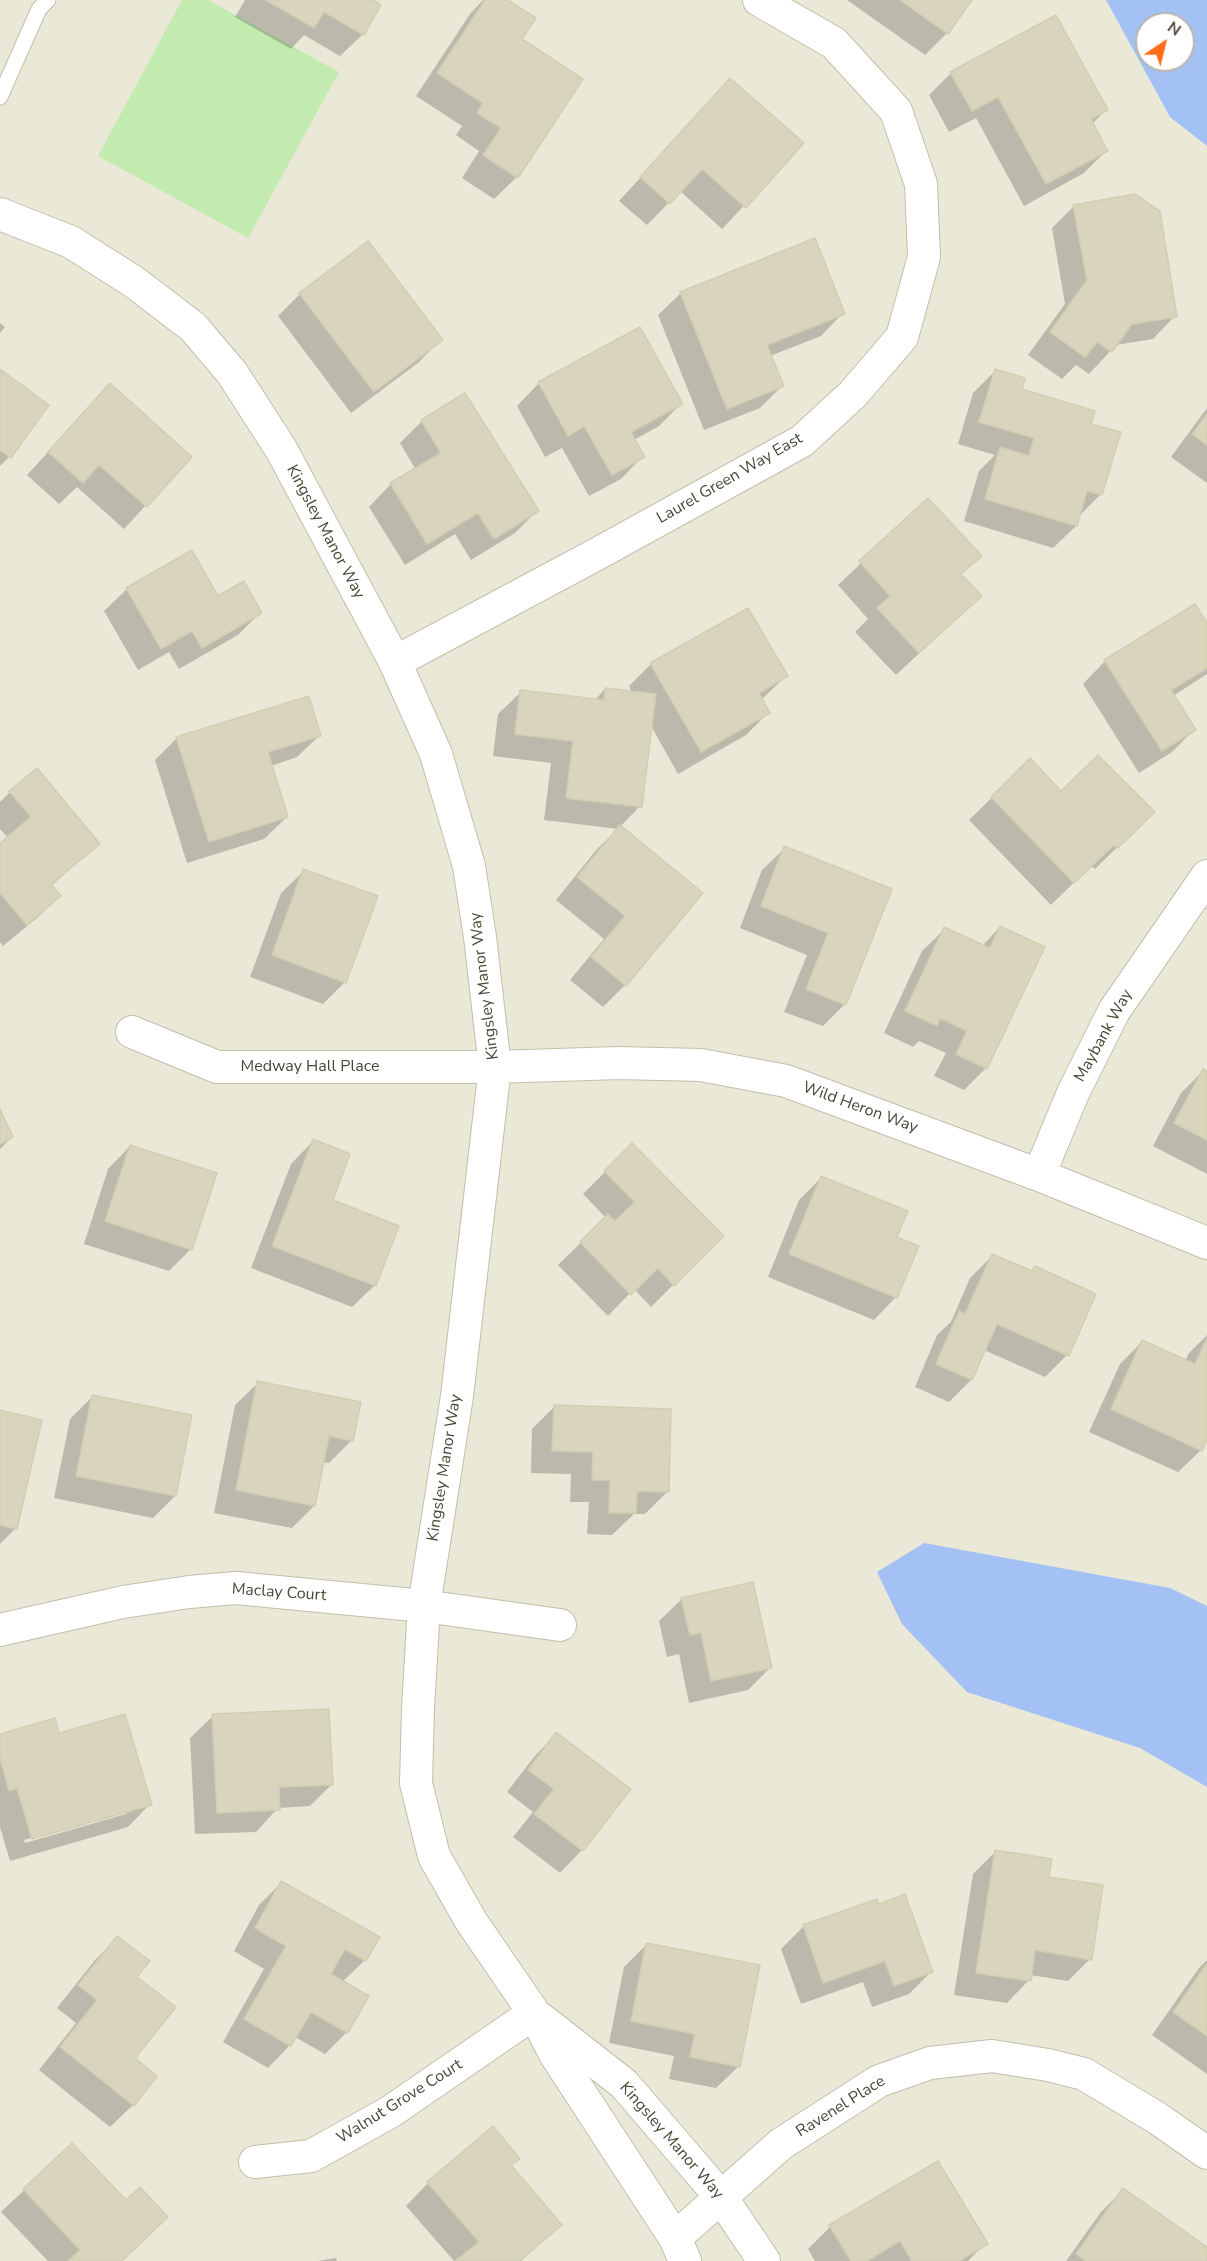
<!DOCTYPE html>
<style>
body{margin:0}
#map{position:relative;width:1207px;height:2261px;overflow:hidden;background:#f5f5e9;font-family:"Nunito Sans",sans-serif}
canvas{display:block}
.north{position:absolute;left:1135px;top:12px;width:60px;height:60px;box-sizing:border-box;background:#fff;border:2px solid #b7b5af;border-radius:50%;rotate:35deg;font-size:16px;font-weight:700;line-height:24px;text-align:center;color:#4a4737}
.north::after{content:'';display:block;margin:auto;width:21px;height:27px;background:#ff6f17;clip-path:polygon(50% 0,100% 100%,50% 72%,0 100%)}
</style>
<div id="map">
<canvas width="1207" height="2261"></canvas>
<div class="north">N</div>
</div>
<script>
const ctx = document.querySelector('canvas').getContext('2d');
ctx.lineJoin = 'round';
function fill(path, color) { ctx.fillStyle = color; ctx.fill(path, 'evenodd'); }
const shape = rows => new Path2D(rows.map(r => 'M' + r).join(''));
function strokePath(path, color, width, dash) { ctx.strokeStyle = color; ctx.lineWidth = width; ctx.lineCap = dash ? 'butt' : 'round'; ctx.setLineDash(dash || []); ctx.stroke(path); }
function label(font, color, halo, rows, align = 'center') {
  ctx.font = font + ' "Nunito Sans",sans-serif'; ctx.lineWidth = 4.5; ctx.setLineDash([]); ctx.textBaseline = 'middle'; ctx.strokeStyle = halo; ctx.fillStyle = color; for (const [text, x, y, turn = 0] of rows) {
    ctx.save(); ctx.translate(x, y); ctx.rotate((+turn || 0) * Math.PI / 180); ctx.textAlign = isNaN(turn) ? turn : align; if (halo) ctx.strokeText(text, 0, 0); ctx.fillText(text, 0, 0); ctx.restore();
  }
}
const residential = shape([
 [0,0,1106,0,1170,117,1207,146,1207,2261,0,2261]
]);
const green = shape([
 [182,0,208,0,339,72,248,238,98,156]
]);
const water = shape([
 [1106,0,1207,0,1207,146,1170,117],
 [1147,24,1183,24,1183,60,1147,60],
 [924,1543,1170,1588,1207,1606,1207,1787,1140,1748,967,1692,902,1624,877,1572]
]);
const shadow = shape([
 [245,0,371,0,363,34,340,56,304,35,291,49,235,17],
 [483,0,506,0,520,39,517,177,494,199,462,178,479,151,456,135,462,126,416,96,470,14],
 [847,0,970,0,947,33,925,55],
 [951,73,1106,110,1092,124,1106,151,1084,173,1024,206,976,118,949,132,929,95],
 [730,80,802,144,722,229,680,191,647,225,619,201],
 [1074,206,1175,316,1153,339,1116,345,1089,374,1076,365,1062,379,1028,355,1065,304,1052,228],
 [681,293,843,313,821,336,770,356,782,386,760,408,704,430,658,315],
 [300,294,441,339,419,362,351,413,278,316],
 [0,323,5,327,0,333],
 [996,370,1020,390,1089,425,1101,494,1078,517,1076,526,1053,548,964,521,979,471,995,455,958,444,973,393],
 [0,371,47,405,9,457,0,466],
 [539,383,681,404,659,426,634,440,643,456,621,479,589,496,562,448,545,457,517,406],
 [110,385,190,457,124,529,77,487,59,504,27,475],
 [1207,408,1207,483,1171,457],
 [422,421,537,511,515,533,471,560,455,534,405,565,369,507,391,484,416,470,400,443],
 [928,500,979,556,960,575,957,618,896,675,855,632,868,619,838,585],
 [191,552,218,598,260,613,238,635,179,669,169,652,138,670,104,611,127,589],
 [1207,626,1207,674,1173,696,1194,730,1172,752,1139,773,1083,684,1105,661],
 [651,664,786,676,761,700,768,713,746,735,678,774,650,724,640,806,620,827,700,893,625,985,603,1007,570,980,604,939,556,900,597,849,618,829,544,820,551,763,493,756,498,714,521,692,594,701,605,689,632,693,629,686],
 [320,735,297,757,271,766,287,817,264,839,187,863,155,760,177,738],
 [1030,760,1061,793,1153,812,1095,869,1091,866,1051,905,969,820],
 [10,792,98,844,51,886,59,896,37,918,3,946,0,942,0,845,8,838,0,829,0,802],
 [785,848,890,890,845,1004,823,1026,784,1012,807,955,740,928,762,870],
 [304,871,345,982,323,1004,250,977,281,893],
 [1000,927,986,1068,964,1090,934,1076,946,1053,919,1041,913,1047,884,1033,922,951,945,929,982,946],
 [1203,1071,1207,1073,1207,1174,1153,1146,1181,1093],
 [0,1113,12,1137,0,1149],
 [313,1141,331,1201,375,1285,352,1307,251,1268,291,1164],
 [130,1146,191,1249,169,1271,84,1244,108,1169],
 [605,1172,722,1236,651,1307,634,1289,608,1316,558,1265,606,1218,583,1194],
 [821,1178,895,1238,896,1297,874,1320,768,1277,799,1200],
 [993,1255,1031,1272,1035,1268,1067,1355,1045,1377,984,1350,971,1380,949,1402,915,1387,937,1335,951,1322,970,1278],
 [1207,1335,1207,1436,1201,1450,1178,1472,1089,1432,1120,1364,1142,1342,1185,1361,1189,1353],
 [258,1383,359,1403,351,1441,329,1463,323,1462,314,1506,292,1528,214,1513,235,1405],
 [92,1397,175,1496,153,1518,54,1498,70,1419],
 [554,1407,667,1492,645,1514,634,1514,612,1535,587,1534,589,1502,570,1502,571,1474,531,1473,532,1429],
 [0,1412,16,1528,0,1544],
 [682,1599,771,1667,748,1690,689,1703,679,1654,667,1657,659,1621],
 [213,1716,332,1784,310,1806,278,1808,256,1832,195,1834,190,1738],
 [556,1734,582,1850,560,1873,513,1837,533,1812,507,1792,534,1757],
 [0,1735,150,1804,128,1827,10,1861,0,1827],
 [126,1811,126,1814,25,1843,24,1840],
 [995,1852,1047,1878,1090,1959,1068,1981,1030,1975,1029,1980,1007,2003,954,1995,973,1874],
 [281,1883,365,1960,342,1982,347,2032,325,2054,295,2037,290,2045,268,2068,223,2042,264,1969,234,1951,259,1905],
 [804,1926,932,1971,909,1994,872,2007,863,1982,801,2004,781,1949],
 [117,1938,135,1977,133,2105,110,2127,39,2070,76,2023,57,2008,95,1960],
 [647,1944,739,2066,716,2088,669,2079,674,2056,609,2043,624,1967],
 [1207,1960,1207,2074,1152,2035,1199,1968],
 [493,2129,518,2158,510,2166,560,2225,521,2261,454,2261,406,2206,428,2183],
 [72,2145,121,2261,48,2261,1,2212],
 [1123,2190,1207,2249,1206,2261,1066,2261,1101,2212],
 [830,2227,986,2243,968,2261,815,2261,808,2249],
 [336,2258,337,2261,318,2261]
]);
const building = shape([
 [266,0,374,0,381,5,364,35,324,12,314,28,266,0],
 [485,0,508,0,536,18,522,39,583,79,518,178,483,155,501,128,477,113,483,103,437,73,485,0],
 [900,0,972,0,948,34,900,0],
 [1056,15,1108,110,1091,119,1108,151,1046,184,998,97,972,111,950,72,1056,15],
 [730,78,804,143,746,208,702,169,670,204,640,177,730,78],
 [1135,194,1160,211,1177,317,1132,324,1112,352,1097,342,1085,357,1050,332,1087,280,1073,205,1135,194],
 [815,238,845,314,767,345,784,386,727,409,680,292,815,238],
 [368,241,443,340,374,392,299,293,368,241],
 [640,327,683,404,631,432,645,457,612,475,584,426,568,436,538,382,640,327],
 [0,369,49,405,11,458,0,450,0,369],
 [995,369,1025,378,1022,389,1095,411,1091,424,1121,432,1102,495,1087,491,1077,526,985,499,1000,447,1029,456,1034,438,979,422,995,369],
 [110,383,192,457,147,507,99,465,83,483,48,452,110,383],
 [465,393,539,511,494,539,478,513,427,544,390,483,441,453,421,420,465,393],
 [1207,414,1207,445,1192,434,1207,414],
 [928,498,982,556,961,574,982,596,919,653,877,608,890,596,859,561,928,498],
 [192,550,218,596,244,581,262,613,202,648,192,631,161,649,126,588,192,550],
 [1195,604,1207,623,1207,668,1171,690,1196,730,1162,751,1104,660,1195,604],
 [748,608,788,676,759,693,770,713,701,752,650,663,748,608],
 [605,688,656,694,642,807,566,798,573,741,515,734,520,690,604,700,605,688],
 [309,696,321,736,268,752,288,817,209,842,176,737,309,696],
 [1098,755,1155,812,1118,848,1114,845,1074,883,991,797,1030,758,1061,791,1098,755],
 [37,768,100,844,51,884,61,896,27,925,0,893,0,843,31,817,9,791,37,768],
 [620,825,703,893,626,986,591,957,625,916,577,877,620,825],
 [784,846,892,889,846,1005,806,989,828,933,761,906,784,846],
 [303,869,378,896,346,983,272,955,303,869],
 [1000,926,1045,947,987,1069,956,1054,967,1031,940,1018,937,1026,905,1011,944,927,990,948,1000,926],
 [1203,1069,1207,1071,1207,1140,1174,1123,1203,1069],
 [0,1109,13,1137,0,1144,0,1109],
 [313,1139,350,1154,333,1200,399,1226,376,1286,272,1246,313,1139],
 [632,1143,724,1236,674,1286,658,1268,631,1295,580,1242,608,1214,615,1221,635,1202,604,1171,632,1143],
 [130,1145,217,1173,192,1250,105,1221,130,1145],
 [821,1176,908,1211,897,1237,919,1246,897,1298,789,1254,821,1176],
 [992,1254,1032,1271,1035,1266,1096,1294,1069,1356,997,1324,972,1380,936,1364,959,1311,965,1314,992,1254],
 [1207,1338,1207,1439,1202,1451,1111,1409,1142,1340,1195,1364,1207,1338],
 [257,1381,361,1402,353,1441,329,1436,315,1506,236,1490,257,1381],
 [92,1395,192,1415,176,1496,76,1476,92,1395],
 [554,1405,671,1409,669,1492,637,1491,636,1513,609,1513,610,1480,592,1480,593,1452,552,1451,554,1405],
 [0,1410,42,1420,17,1529,0,1525,0,1410],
 [753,1582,772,1668,711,1681,701,1633,690,1635,681,1598,753,1582],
 [329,1709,333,1785,279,1787,280,1810,217,1813,212,1714,329,1709],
 [125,1714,152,1805,32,1839,17,1788,9,1791,0,1758,0,1734,55,1718,59,1733,125,1714],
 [556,1732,631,1789,583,1851,534,1814,554,1789,528,1770,556,1732],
 [995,1850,1052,1859,1049,1877,1103,1885,1092,1960,1035,1950,1031,1981,976,1973,995,1850],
 [281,1881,380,1937,366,1961,345,1949,331,1974,369,1996,348,2033,311,2012,291,2046,244,2019,286,1946,255,1928,281,1881],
 [905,1894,933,1972,894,1986,885,1961,823,1983,803,1925,877,1899,879,1904,905,1894],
 [117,1936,150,1961,137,1977,176,2007,135,2058,157,2076,134,2106,60,2047,97,2000,78,1985,117,1936],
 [646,1943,760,1965,740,2067,690,2057,695,2034,631,2021,646,1943],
 [1207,1964,1207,2036,1173,2012,1207,1964],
 [493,2126,520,2159,511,2165,562,2225,519,2261,455,2261,479,2242,427,2182,493,2126],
 [72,2143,126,2200,140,2187,168,2217,122,2261,68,2261,80,2250,23,2189,72,2143],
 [938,2161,988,2244,959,2261,912,2261,900,2241,867,2261,851,2261,829,2225,938,2161],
 [1123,2188,1207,2247,1207,2261,1086,2261,1076,2254,1123,2188]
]);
const lane = shape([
 [0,97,39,9,48,0]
]);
const street = shape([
 [0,214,71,242,134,282,193,327,232,373,281,449,395,662,436,754,469,866,480,937,495,1067,457,1396,424,1606,418,1708,416,1783,434,1856,471,1921,534,2013,555,2054,675,2238,685,2261],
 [395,662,597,554,802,441,853,394,902,337,924,257,921,184,896,111,834,43,759,0],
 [132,1032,217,1067,495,1067,619,1063,701,1065,786,1081,1039,1175,1207,1243],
 [1039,1175,1073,1093,1114,1011,1207,876],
 [0,1630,123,1602,189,1592,236,1588,424,1606,560,1625],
 [541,2019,624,2084,721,2197,764,2261],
 [255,2162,311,2156,390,2112,534,2013],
 [675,2238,781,2144,879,2081,930,2063,992,2056,1048,2065,1084,2074,1157,2118,1207,2153]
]);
const streetNames = [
 ["Laurel Green Way East",730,479,-30],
 ["Kingsley Manor Way",325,532,62],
 ["Kingsley Manor Way",485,986,-97],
 ["Maybank Way",1104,1036,-61],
 ["Medway Hall Place",310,1067],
 ["Wild Heron Way",860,1108,20],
 ["Kingsley Manor Way",445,1468,-81],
 ["Maclay Court",279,1593,4],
 ["Walnut Grove Court",400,2102,-32],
 ["Ravenel Place",841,2107,-32],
 ["Kingsley Manor Way",671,2141,49]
];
fill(residential, '#eae8d7');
fill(green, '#c3ebb0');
fill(water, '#a3c1f4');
fill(shadow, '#0003');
fill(building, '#d8d4be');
strokePath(building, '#d3ceb1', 1.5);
strokePath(lane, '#c2bfab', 17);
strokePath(street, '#c2bfab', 34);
strokePath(lane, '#fff', 15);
strokePath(street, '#fff', 32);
label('16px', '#4a4737', '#fff', streetNames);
</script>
